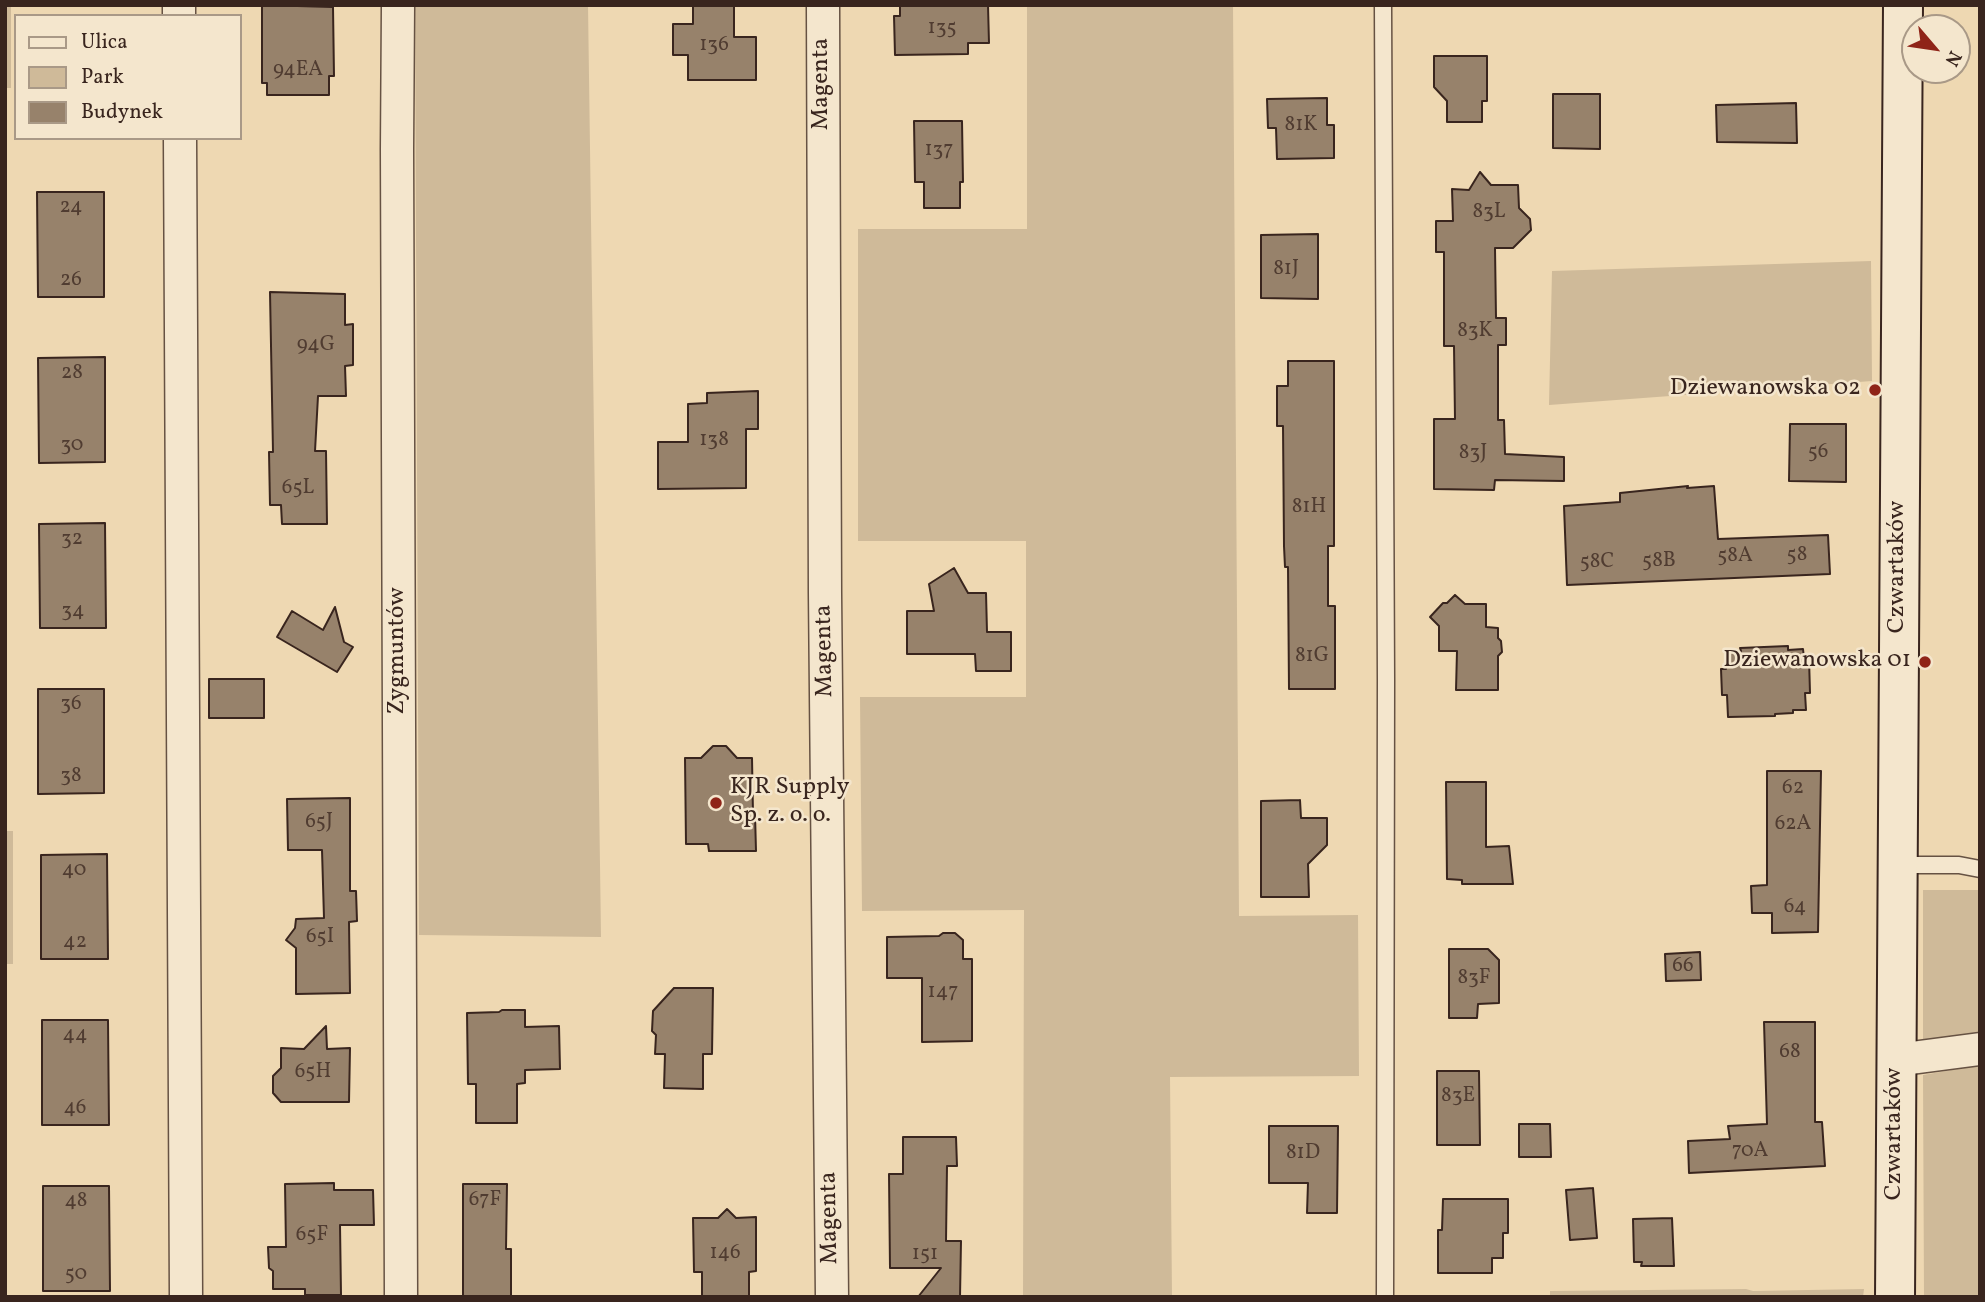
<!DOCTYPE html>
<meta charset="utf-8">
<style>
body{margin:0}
#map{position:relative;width:1985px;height:1302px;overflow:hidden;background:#eed8b2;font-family:Vollkorn,serif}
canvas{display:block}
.frame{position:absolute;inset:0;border:7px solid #39251e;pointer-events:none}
.legend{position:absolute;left:14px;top:14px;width:228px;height:126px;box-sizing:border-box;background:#f4e6cd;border:2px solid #a99987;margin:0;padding:9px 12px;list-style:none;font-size:21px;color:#39251e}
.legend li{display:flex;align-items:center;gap:14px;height:35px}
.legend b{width:35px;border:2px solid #a99987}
.north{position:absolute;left:1901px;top:14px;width:70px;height:70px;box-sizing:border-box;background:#f4e6cd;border:2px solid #a99987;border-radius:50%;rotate:119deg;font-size:19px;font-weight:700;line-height:28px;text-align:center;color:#39251e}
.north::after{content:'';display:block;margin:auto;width:24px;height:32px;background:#8f2418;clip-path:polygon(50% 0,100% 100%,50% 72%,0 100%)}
</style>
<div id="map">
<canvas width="1985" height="1302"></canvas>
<div class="frame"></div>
<ul class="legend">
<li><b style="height:9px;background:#f4e6cd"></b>Ulica</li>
<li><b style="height:19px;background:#cfba99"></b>Park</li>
<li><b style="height:19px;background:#97826b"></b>Budynek</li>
</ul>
<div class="north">N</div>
</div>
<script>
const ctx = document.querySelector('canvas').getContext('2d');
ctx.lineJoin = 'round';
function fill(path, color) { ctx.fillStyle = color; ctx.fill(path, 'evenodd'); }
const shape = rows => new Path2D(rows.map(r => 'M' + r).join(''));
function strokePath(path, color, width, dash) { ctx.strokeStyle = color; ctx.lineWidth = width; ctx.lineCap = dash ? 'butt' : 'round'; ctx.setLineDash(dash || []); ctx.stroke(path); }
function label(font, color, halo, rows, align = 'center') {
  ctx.font = font + ' Vollkorn,serif'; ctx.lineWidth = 5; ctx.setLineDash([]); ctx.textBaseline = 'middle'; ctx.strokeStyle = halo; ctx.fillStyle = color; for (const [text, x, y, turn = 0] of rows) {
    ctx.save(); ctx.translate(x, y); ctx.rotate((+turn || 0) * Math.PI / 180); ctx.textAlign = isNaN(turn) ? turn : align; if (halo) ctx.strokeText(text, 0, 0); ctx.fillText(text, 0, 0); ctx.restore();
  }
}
const green = shape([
 [5,5,11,5,11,88,5,88],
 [415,5,588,5,601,937,419,935],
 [1027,5,1233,5,1239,916,1358,915,1359,1076,1170,1077,1172,1297,1023,1297,1024,910,862,911,860,697,1026,697,1026,541,858,541,858,229,1027,229],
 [1871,261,1872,381,1549,405,1552,271],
 [5,831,13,831,13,964,5,964],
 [1923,890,1980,890,1980,1035,1923,1043],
 [1980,1065,1980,1297,1924,1297,1923,1075],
 [1746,1289,1753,1291,1864,1289,1863,1297,1550,1297,1550,1291]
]);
const building = shape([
 [262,5,333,7,334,76,329,76,329,95,267,95,267,83,262,83,262,5],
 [693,5,734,5,734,37,756,37,756,80,688,80,688,55,673,55,673,24,693,24,693,5],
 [900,5,988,5,989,43,968,43,968,54,895,55,894,16,900,16,900,5],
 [1434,56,1487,56,1487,101,1482,101,1482,122,1447,122,1447,101,1434,87,1434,56],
 [1553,94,1600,94,1600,149,1553,148,1553,94],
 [1327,98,1327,125,1334,125,1334,158,1277,159,1276,128,1268,128,1267,99,1327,98],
 [1796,103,1797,143,1717,142,1716,105,1796,103],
 [914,121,962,121,963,182,960,182,960,208,924,208,924,182,915,182,914,121],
 [1480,172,1491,185,1518,185,1519,208,1530,219,1531,230,1513,248,1495,248,1496,318,1506,318,1506,345,1498,345,1498,420,1504,420,1505,454,1564,457,1564,481,1495,480,1494,490,1434,489,1434,419,1455,419,1454,346,1444,346,1444,252,1436,252,1436,221,1453,221,1452,189,1469,190,1480,172],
 [37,192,104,192,104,297,38,297,37,192],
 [1318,234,1318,299,1261,298,1261,235,1318,234],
 [270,292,345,294,345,325,353,324,353,365,345,366,346,396,318,396,315,451,326,451,327,524,282,524,281,505,270,505,269,452,273,452,270,292],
 [105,357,105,462,39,463,38,358,105,357],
 [1288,361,1334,361,1334,546,1328,546,1328,606,1335,606,1335,689,1289,689,1288,567,1285,567,1284,546,1283,426,1277,426,1277,386,1288,386,1288,361],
 [758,391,758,429,746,429,746,488,658,489,658,442,688,442,688,404,707,403,707,393,758,391],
 [1790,424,1846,424,1846,482,1789,481,1790,424],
 [1688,486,1687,488,1714,486,1718,539,1828,535,1830,574,1567,585,1564,506,1620,502,1620,493,1688,486],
 [105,523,106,628,40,628,39,524,105,523],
 [954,568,968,593,986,593,987,632,1011,632,1011,671,976,671,975,654,907,654,907,611,934,611,929,584,954,568],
 [1455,595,1465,604,1486,604,1486,627,1498,628,1498,638,1501,641,1502,652,1498,656,1498,690,1456,690,1457,651,1439,651,1439,626,1430,617,1443,603,1447,603,1455,595],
 [335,607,344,642,353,647,337,672,277,637,292,611,323,630,335,607],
 [1788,646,1788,650,1803,649,1804,658,1809,658,1810,693,1805,693,1806,710,1793,710,1793,713,1775,714,1775,716,1728,717,1727,695,1722,695,1721,669,1726,669,1725,652,1741,651,1740,648,1788,646],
 [209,679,264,679,264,718,209,718,209,679],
 [38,689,104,689,104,793,38,794,38,689],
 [713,746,726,746,737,758,752,758,753,814,755,814,756,851,709,851,708,844,686,844,685,758,701,758,713,746],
 [1767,771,1821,771,1818,932,1772,933,1772,913,1752,913,1751,886,1767,885,1767,771],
 [1446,782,1486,782,1486,847,1509,846,1513,884,1462,884,1462,880,1447,879,1446,782],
 [350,798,350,891,356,891,357,921,349,922,350,993,296,994,296,948,286,940,295,928,296,919,324,918,322,850,288,850,287,799,350,798],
 [1300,800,1301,818,1327,818,1327,845,1308,864,1309,897,1261,897,1261,801,1300,800],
 [107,854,108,959,41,959,41,855,107,854],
 [943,933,955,933,963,940,963,959,972,959,972,1041,922,1042,922,978,887,978,887,937,939,936,943,933],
 [1449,949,1488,949,1499,960,1499,1003,1478,1004,1477,1018,1449,1018,1449,949],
 [1700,952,1701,980,1666,981,1665,954,1700,952],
 [674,988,713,988,712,1054,703,1054,703,1089,664,1088,665,1054,655,1054,656,1035,652,1031,653,1011,674,988],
 [502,1010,525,1010,525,1027,559,1026,560,1069,525,1070,525,1083,517,1084,517,1123,476,1123,476,1084,468,1084,467,1013,499,1012,502,1010],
 [42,1020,108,1020,109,1125,42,1125,42,1020],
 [1764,1022,1815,1022,1815,1122,1822,1122,1825,1166,1689,1173,1688,1141,1730,1139,1728,1126,1767,1124,1764,1022],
 [326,1026,327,1049,350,1048,349,1102,281,1102,273,1093,273,1076,281,1068,281,1048,304,1049,326,1026],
 [1437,1071,1479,1071,1480,1145,1437,1145,1437,1071],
 [1519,1124,1550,1124,1551,1157,1519,1157,1519,1124],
 [1269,1126,1338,1126,1337,1213,1307,1213,1308,1183,1269,1183,1269,1126],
 [903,1137,956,1137,957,1166,947,1166,946,1241,961,1241,960,1297,918,1297,941,1268,890,1268,889,1174,903,1174,903,1137],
 [334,1183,334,1190,373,1190,374,1225,340,1225,341,1295,305,1295,305,1289,273,1289,273,1271,269,1268,268,1247,286,1247,285,1184,334,1183],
 [463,1184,507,1184,506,1249,511,1249,511,1296,463,1297,463,1184],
 [43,1186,109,1186,110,1291,43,1291,43,1186],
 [1593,1188,1597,1238,1570,1240,1566,1190,1593,1188],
 [1443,1199,1508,1199,1508,1233,1503,1233,1503,1258,1492,1258,1492,1273,1438,1273,1438,1230,1442,1230,1443,1199],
 [727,1209,736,1218,756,1217,756,1271,749,1272,749,1297,702,1297,702,1272,694,1272,693,1218,718,1218,727,1209],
 [1672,1218,1674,1266,1641,1266,1642,1262,1634,1262,1633,1219,1672,1218]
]);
const lane = shape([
 [1383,5,1386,680,1385,1297],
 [1897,865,1959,865,1980,869]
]);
const street = shape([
 [179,5,179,16],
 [398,5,397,149,401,1297],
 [823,5,825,593,832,1297],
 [180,138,186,1297],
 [1896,1060,1980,1049]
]);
const secondary = shape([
 [1895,1297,1903,5]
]);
const markers = [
 [1875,390,7,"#8f2418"],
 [1925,662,7,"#8f2418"],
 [716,803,7,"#8f2418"]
];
const numberNames = [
 ["135",942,29],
 ["136",714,46],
 ["94EA",298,71],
 ["81K",1301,126],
 ["137",939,151],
 ["24",71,208],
 ["83L",1489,213],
 ["81J",1286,270],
 ["26",71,281],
 ["83K",1475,332],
 ["94G",316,346],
 ["28",72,374],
 ["138",714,441],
 ["30",72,446],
 ["56",1818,453],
 ["83J",1473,454],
 ["65L",298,489],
 ["81H",1309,508],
 ["32",72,540],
 ["58",1797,556],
 ["58A",1735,557],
 ["58B",1659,562],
 ["58C",1597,563],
 ["34",73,612],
 ["81G",1312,657],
 ["36",71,705],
 ["38",71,777],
 ["62",1793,789],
 ["65J",319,823],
 ["62A",1793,825],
 ["40",74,871],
 ["64",1795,908],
 ["65I",320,938],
 ["42",75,943],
 ["66",1683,967],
 ["83F",1474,979],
 ["147",943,993],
 ["44",75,1036],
 ["68",1790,1053],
 ["65H",313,1073],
 ["83E",1458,1097],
 ["46",75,1109],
 ["70A",1750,1152],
 ["81D",1303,1154],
 ["67F",485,1201],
 ["48",76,1202],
 ["65F",312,1236],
 ["146",725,1254],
 ["151",925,1255],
 ["50",76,1275]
];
const streetNames = [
 ["Magenta",823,84,-90],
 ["Czwartaków",1899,567,-90],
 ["Zygmuntów",399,651,-90],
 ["Magenta",826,651,-91],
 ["Czwartaków",1896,1134,-90],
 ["Magenta",831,1218,-91]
];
const poiNames = [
 ["Dziewanowska 02",1861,390],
 ["Dziewanowska 01",1911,662],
 ["KJR Supply",730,789,"left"],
 ["Sp. z. o. o.",730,817,"left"]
];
fill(green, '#cfba99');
fill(building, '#97826b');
strokePath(building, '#39251e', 2);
strokePath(lane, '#665243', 19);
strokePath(street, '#665243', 35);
strokePath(secondary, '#39251e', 42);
strokePath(lane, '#f4e6cd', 16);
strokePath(street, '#f4e6cd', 32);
strokePath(secondary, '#f4e6cd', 38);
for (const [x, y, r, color] of markers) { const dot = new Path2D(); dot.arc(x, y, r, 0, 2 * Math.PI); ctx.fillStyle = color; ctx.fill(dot); strokePath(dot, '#f4e6cd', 2.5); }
label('21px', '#503c31', null, numberNames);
label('24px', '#39251e', '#f4e6cd', streetNames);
label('24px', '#39251e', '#f4e6cd', poiNames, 'right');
</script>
